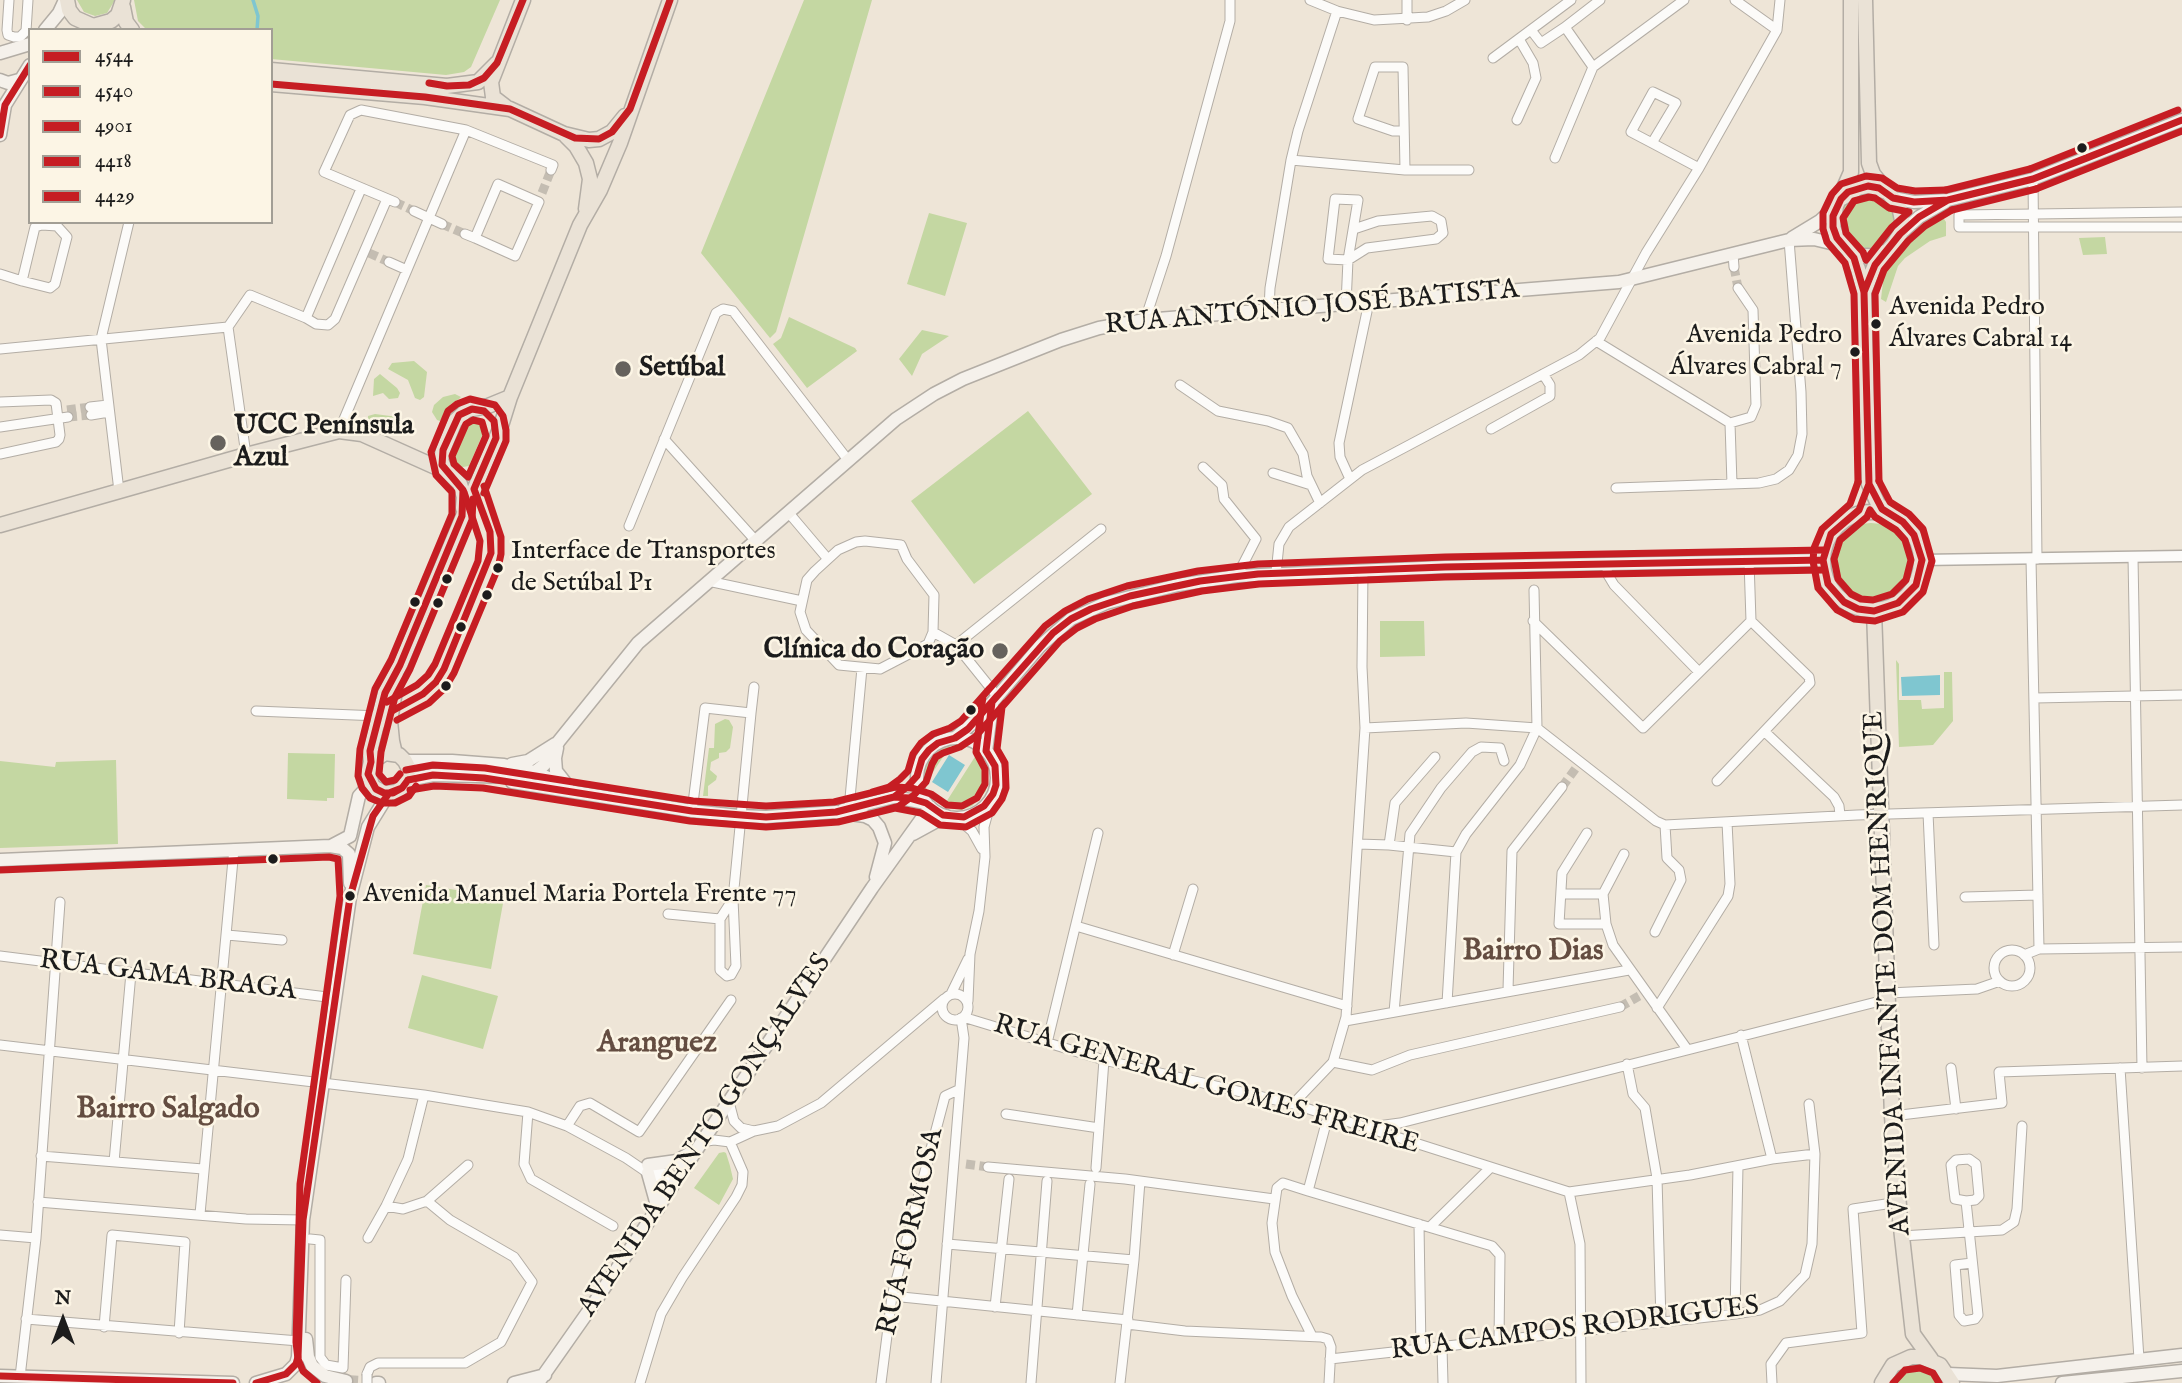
<!DOCTYPE html>
<meta charset="utf-8">
<style>
body{margin:0}
#map{position:relative;width:2182px;height:1383px;overflow:hidden;background:#eee5d7;font-family:"IM FELL English",serif}
canvas{display:block}
.legend{position:absolute;left:28px;top:28px;width:245px;height:196px;box-sizing:border-box;background:#fcf5e5;border:2px solid #a29e95;margin:0;padding:9px 12px;list-style:none;font-size:21px;color:#1c1c1c}
.legend li{display:flex;align-items:center;gap:14px;height:35px}
.legend b{width:35px;border:2px solid #a29e95}
.north{position:absolute;left:28px;top:1285px;width:70px;height:70px;-webkit-text-stroke:5px #fcf5e5;paint-order:stroke;rotate:0deg;font-size:19px;font-weight:700;line-height:28px;text-align:center;color:#1c1c1c}
.north::after{content:'';display:block;margin:auto;width:24px;height:32px;background:#1c1c1c;clip-path:polygon(50% 0,100% 100%,50% 72%,0 100%)}
</style>
<div id="map">
<canvas width="2182" height="1383"></canvas>
<ul class="legend">
<li><b style="height:9px;background:#c61d23"></b>4544</li>
<li><b style="height:9px;background:#c61d23"></b>4540</li>
<li><b style="height:9px;background:#c61d23"></b>4901</li>
<li><b style="height:9px;background:#c61d23"></b>4418</li>
<li><b style="height:9px;background:#c61d23"></b>4429</li>
</ul>
<div class="north">N</div>
</div>
<script>
const ctx = document.querySelector('canvas').getContext('2d');
ctx.lineJoin = 'round';
function fill(path, color) { ctx.fillStyle = color; ctx.fill(path, 'evenodd'); }
const shape = rows => new Path2D(rows.map(r => 'M' + r).join(''));
function strokePath(path, color, width, dash) { ctx.strokeStyle = color; ctx.lineWidth = width; ctx.lineCap = dash ? 'butt' : 'round'; ctx.setLineDash(dash || []); ctx.stroke(path); }
function label(font, color, halo, rows, align = 'center') {
  ctx.font = font + ' "IM FELL English",serif'; ctx.lineWidth = 5; ctx.setLineDash([]); ctx.textBaseline = 'middle'; ctx.strokeStyle = halo; ctx.fillStyle = color; for (const [text, x, y, turn = 0] of rows) {
    ctx.save(); ctx.translate(x, y); ctx.rotate((+turn || 0) * Math.PI / 180); ctx.textAlign = isNaN(turn) ? turn : align; if (halo) ctx.strokeText(text, 0, 0); ctx.fillText(text, 0, 0); ctx.restore();
  }
}
const green = shape([
 [77,0,115,0,107,13,95,16,84,12],
 [134,0,500,0,471,67,464,72,446,75,271,59,271,30,147,30,138,21],
 [804,0,872,0,776,332,770,338,701,253],
 '1840 221a27 27 0 1 1 54 0a27 27 0 1 1-54 0Z',
 [929,213,967,223,945,296,907,284],
 [1942,216,1946,222,1946,236,1930,241,1905,258,1898,266,1886,302,1881,299,1884,273,1905,248,1913,235,1926,223],
 [2105,237,2107,254,2083,255,2079,238],
 [789,317,855,348,857,351,807,388,773,344,781,338],
 [922,330,949,336,922,354,912,376,899,359],
 [414,361,427,372,424,397,420,400,415,398,408,380,388,369,392,363],
 [380,374,397,388,400,393,398,398,389,399,383,393,373,396,374,379],
 [455,394,461,397,459,399,451,404,440,421,437,420,432,412,434,405,443,397],
 [1028,411,1092,494,974,584,911,501],
 [375,414,398,417,412,430,411,435,404,435,368,422,368,416],
 [474,418,481,421,484,431,469,466,457,468,451,462,451,454,464,424],
 '1832 562a39 39 0 1 1 78 0a39 39 0 1 1-78 0Z',
 [1380,621,1424,621,1425,656,1380,657],
 [1896,660,1899,664,1899,700,1921,700,1922,709,1944,708,1944,672,1952,672,1953,721,1933,745,1899,747],
 [725,719,729,720,733,727,730,748,726,752,719,753,719,758,711,762,710,770,717,776,716,780,708,786,708,796,703,796,709,748,714,748,715,724],
 [951,745,925,784,925,767,930,757,938,750],
 [978,752,988,770,986,791,972,806,961,810,943,807],
 [288,753,335,754,334,798,327,798,327,801,287,799],
 [116,760,118,844,0,848,0,761,55,767,56,762],
 [426,885,504,898,491,969,413,954],
 [422,975,498,996,483,1049,408,1028],
 [724,1152,726,1153,730,1166,733,1179,719,1205,694,1188,719,1153],
 [1921,1362,1938,1371,1945,1383,1889,1383,1894,1372,1902,1366]
]);
const water = shape([
 [1940,675,1940,695,1902,696,1901,677],
 [949,755,965,765,948,792,932,782]
]);
const stream = shape([
 [253,0,258,16,257,30]
]);
const minorTunnel = shape([
 [542,193,551,170],
 [395,202,414,211],
 [442,224,465,234],
 [369,253,389,262],
 [1734,267,1738,288],
 [67,410,90,407],
 [68,417,91,415],
 [1562,787,1576,768],
 [1620,1007,1639,996],
 [966,1164,988,1167]
]);
const secondaryTunnel = shape([
 [346,1381,376,1383]
]);
const minor = shape([
 [9,0,7,30,8,35,14,37,20,37,26,31,28,0],
 [1310,0,1337,11,1374,20,1428,17,1446,11,1465,0],
 [1407,0,1407,20],
 [1735,0,1777,30],
 [1531,30,1541,43,1565,27],
 [1493,58,1571,0],
 [1593,67,1565,27,1600,0],
 [1517,120,1536,78,1533,63,1519,39],
 [1404,131,1393,131,1358,119,1375,67,1403,67,1405,170],
 [1652,143,1676,103,1653,92,1631,132,1652,143,1699,168],
 [1555,158,1593,67,1684,0],
 [1291,160,1405,170,1469,170],
 [2033,179,2037,559],
 [361,189,306,318,316,324,328,325,335,319,387,199],
 [395,202,324,172,350,115,361,110,466,130,553,165,551,170],
 [414,211,442,224],
 [2182,212,1959,215,1959,227,2182,227],
 [465,234,475,238,515,256,539,202,498,184,475,238],
 [1733,254,1734,267],
 [389,262,407,270],
 [0,274,22,281,50,288,55,284,67,237,57,226,42,225,35,227,22,281],
 [1346,304,1348,260,1358,200,1335,199,1328,259,1348,260,1367,248,1436,239,1443,233,1441,221,1432,216,1378,221,1354,229],
 [1269,310,1270,288,1291,160,1298,131,1337,11],
 [1145,320,1166,256,1230,21,1230,0],
 [1596,341,1730,423,1751,417,1756,405,1753,310,1738,288],
 [0,349,228,327],
 [1180,385,1218,411,1268,421,1288,428,1303,454,1307,476,1320,503],
 [0,402,51,400,56,403,60,435,59,439,56,442,0,454],
 [90,407,108,405],
 [91,415,109,412],
 [1730,423,1732,484],
 [0,427,68,417],
 [1491,429,1550,396,1550,385,1543,374],
 [339,431,466,130],
 [664,439,755,540],
 [246,455,228,327,250,295,306,318],
 [1203,467,1222,485,1224,499,1256,539,1237,576],
 [1273,473,1311,485],
 [1350,479,1340,457,1339,443,1369,302],
 [1616,488,1759,483,1776,479,1789,470,1798,455,1802,434,1801,392,1789,240],
 [119,491,101,339,129,222],
 [788,512,827,558],
 [629,526,716,313,723,309,733,311,848,460],
 [865,541,901,545,907,559,934,595,933,632,928,644,880,669,839,665,806,630,800,612,807,580,815,571,838,550,856,542,865,541],
 [2133,557,2142,1068],
 [2031,559,2039,949],
 [1606,564,1608,575,1614,585,1699,672],
 [1276,573,1279,544,1289,527,1362,470,1579,355,1600,338,1646,253,1699,168,1777,30,1780,0],
 [708,581,802,601],
 [1533,621,1643,728,1751,621,1749,561],
 [933,632,956,645,997,696],
 [956,645,1101,529],
 [2035,698,2182,695],
 [256,711,379,716],
 [751,713,754,687],
 [1365,728,1466,723,1537,728],
 [1537,728,1656,821,1665,825,1857,815,2182,805],
 [1765,732,1834,797,1839,806,1840,815],
 [1717,781,1810,683,1809,677,1751,621],
 [849,809,862,668],
 [692,811,705,708,751,713,733,899,736,966,731,975,727,976,720,970,720,919,733,899],
 [1928,813,1934,945],
 [956,817,972,831,982,849],
 [1587,833,1562,873,1559,924,1606,924],
 [1358,844,1389,845,1456,852,1466,834,1520,765,1537,728,1534,590],
 [1389,845,1395,803,1435,757],
 [1624,854,1603,894,1606,924,1613,945,1687,1049],
 [1561,894,1603,894],
 [1965,897,2038,895],
 [668,914,720,919],
 [1076,926,1347,1006],
 [1655,932,1681,880,1679,870,1667,858,1665,825],
 [227,935,282,940],
 '1994 968a18 18 0 1 1 36 0a18 18 0 1 1-36 0Z',
 [1173,955,1193,889],
 [2024,955,2039,949,2182,947],
 [0,956,335,998],
 [1508,990,1512,851,1562,787],
 [1888,993,1977,989,2000,981],
 '942 1007a13 13 0 1 1 26 0a13 13 0 1 1-26 0Z',
 [951,994,968,959],
 [968,1001,970,954,979,911,985,857,984,827,993,794],
 [1447,1003,1456,852],
 [1657,1008,1728,896,1730,884,1727,822],
 [1394,1012,1410,834,1441,788,1472,752,1481,747,1500,748,1504,761],
 [963,1017,1104,1060,1293,1104,1569,1192,1690,1175,1772,1159,1815,1154],
 [1345,1021,1629,970],
 [1741,1035,1772,1159],
 [1047,1043,1098,833],
 [0,1045,424,1095,528,1112,567,1126,626,1158,648,1173,674,1183],
 [1333,1062,1372,1070,1410,1055,1620,1007],
 [1627,1064,1633,1094,1645,1108,1657,1178,1661,1322],
 [1951,1068,1956,1109],
 [2120,1068,2139,1359],
 [729,1102,734,1121,741,1128,754,1131],
 [1293,1104,1333,1062,1346,1017,1365,728,1362,667,1363,570],
 [528,1112,524,1164,531,1179,613,1226],
 [1006,1114,1099,1128],
 [1328,1116,1308,1191,1492,1246,1500,1255,1499,1341],
 [1892,1116,2002,1103,1999,1072,2182,1066],
 [567,1126,580,1106,590,1103,639,1132,731,1000],
 [1370,1127,1400,1123,1888,999],
 [701,1142,714,1140,730,1142,754,1131,778,1126,821,1103,944,999],
 [41,1156,203,1169],
 [1969,1159,1976,1164,1979,1196,1975,1200,1966,1201,1955,1199,1951,1165,1956,1160,1969,1159],
 [114,1162,131,973],
 [648,1165,668,1176,673,1182],
 [988,1167,1125,1179,1274,1199],
 [1096,1168,1104,1060],
 [1308,1191,1283,1183,1277,1188,1272,1223,1275,1252,1292,1296,1312,1336],
 [1569,1192,1580,1244,1581,1383],
 [1966,1201,1978,1315,1975,1319,1964,1321,1959,1315,1955,1265,1972,1263],
 [38,1202,246,1219,303,1220],
 [386,1206,403,1209,427,1201,468,1165],
 [200,1214,234,849],
 [1419,1224,1421,1351],
 [1430,1227,1490,1168],
 [0,1235,36,1238],
 [1901,1236,2002,1230,2014,1222,2017,1209,2022,1126],
 [368,1238,386,1206,408,1159,424,1095],
 [310,1239,320,1240,320,1357,326,1365,343,1368,346,1280],
 [947,1244,1134,1260],
 [892,1296,1128,1320],
 [995,1307,1009,1179],
 [1735,1314,1738,1166],
 [1077,1315,1090,1184],
 [26,1319,299,1341],
 [1127,1324,1185,1331,1321,1337,1328,1339,1331,1347,1329,1383],
 [104,1327,112,1235,185,1242,179,1333],
 [1442,1348,1443,1383],
 [1330,1359,1735,1314,1760,1310,1780,1301,1805,1275,1812,1244,1815,1154,1809,1104],
 [367,1374,370,1367,378,1363,465,1363,501,1342,532,1282,514,1257,450,1220,427,1201],
 [20,1377,36,1238,60,902],
 [640,1383,661,1314,682,1278,736,1197,742,1185,743,1172,730,1142],
 [881,1383,892,1296,945,1096,958,1090],
 [936,1383,964,1038,961,1018],
 [1031,1383,1047,1181],
 [1120,1383,1134,1260,1140,1181],
 [1772,1383,1771,1364,1786,1343,1862,1333,1853,1209,1899,1202]
]);
const tertiary = shape([
 [1922,560,2182,556]
]);
const secondary = shape([
 [45,30,59,13,65,0],
 [0,53,30,44],
 [0,80,8,83,19,80],
 [0,135,5,105,30,65],
 [1893,198,1914,202,1948,200,2033,179,2182,120],
 [1900,234,1919,217,1945,202],
 [1792,238,1820,221,1836,206],
 [955,738,980,717,1040,646,1071,619,1106,603,1178,585,1237,576,1445,567,1823,560],
 '917 778a40 40 0 1 1 80 0a40 40 0 1 1-80 0Z',
 [557,748,555,758,556,771,567,785],
 [986,751,992,706],
 [405,761,452,761,504,765,535,772,566,786],
 [512,764,528,761,555,744],
 [408,780,433,775,518,777,535,772,544,765,559,741,638,643,896,419,934,394,963,379,1061,340,1099,328,1145,320,1619,282,1789,240,1814,239,1843,246],
 [512,782,692,811,739,816,766,817,836,812,865,816,873,820,879,827,885,843,876,877],
 [843,810,894,797,926,803],
 [913,834,946,816],
 [331,846,350,836,359,796,371,783],
 [0,860,330,846,342,848,349,854,350,883],
 [648,1165,677,1161,692,1152],
 [648,1173,658,1209],
 [306,1339,308,1357,312,1366,325,1376,346,1381],
 [1948,1374,1997,1376,2182,1355],
 [0,1376,233,1383],
 [256,1383,286,1374,296,1364,298,1357,303,1220,350,897,368,827,389,793],
 [376,1383,379,1383],
 [514,1383,545,1375],
 [538,1383,590,1309,872,888,930,807],
 [2062,1383,2182,1371]
]);
const primary = shape([
 [67,0,69,10,75,18,93,26,111,21,118,15,123,0],
 [1851,0,1851,172,1836,206,1833,227,1837,238,1849,251,1861,256,1873,256,1885,252],
 [123,7,126,22,132,30],
 [271,70,447,86,478,82,497,63],
 [271,84,425,97,510,109,564,134,589,140,599,139,612,132,625,116],
 [506,107,493,97,491,82,523,0],
 [566,136,576,146,586,163,590,179,586,209],
 [1842,198,1858,188,1868,186,1887,192],
 [1849,251,1858,269,1864,292,1869,484,1878,504,1891,515],
 [1864,292,1875,265,1893,245,1900,234,1903,225,1899,206,1873,174,1869,163,1865,0],
 [463,508,464,497,460,484,445,470,441,460,443,450,455,421,467,410,488,406,510,397],
 '1823 561a49 49 0 1 1 98 0a49 49 0 1 1-98 0Z',
 [0,525,246,455,339,431,362,434,449,473],
 [1874,611,1892,1116,1900,1219,1913,1334,1931,1359],
 [395,754,392,741,390,721,397,679],
 [371,762,385,753,399,755,405,761,409,769,405,784,397,792,384,793,373,787,368,774,371,762,370,751,385,693,400,665,500,429,510,397,580,225,600,190,620,143,670,0],
 [1882,1383,1893,1365,1911,1357,1921,1357,1940,1365,1952,1383]
]);
const minorBridge = shape([
 [367,1374,367,1383]
]);
const bus1 = shape([
 [2182,120,2087,158,2033,179,2182,120],
 [1948,200,2033,179],
 [1948,200,2033,179],
 [1864,292,1869,484],
 [1864,292,1869,484],
 [1864,292,1854,258,1837,238,1833,227,1833,216,1841,199,1848,192,1868,186,1879,188,1893,198,1914,202,1948,200],
 [1864,292,1875,265,1900,234,1919,217,1948,200],
 [1869,484,1882,509,1903,522,1914,535,1922,560,1916,585,1898,603,1874,611,1858,609,1844,602,1828,584,1823,560,1831,534,1859,510,1869,484],
 [392,711,423,694,436,682,444,669,491,553,490,532,474,489,496,438,494,421,484,411,472,409,459,415,443,450,442,465,463,490,462,516,400,665,385,693,370,751,371,762,368,774,376,789,384,793,393,793,402,788,408,780],
 [408,780,433,775,484,778,692,811,766,817,836,812,894,797,909,798,926,803,943,815,964,817,984,806,993,794,996,785,995,766,986,751,992,702,1053,633,1071,619,1091,609,1130,596,1200,581,1258,574,1445,567,1823,560],
 [875,802,894,797,907,787,917,776,922,759,929,750,938,743,955,738,968,729,997,696],
 [0,1376,233,1383],
 [256,1383,286,1374,296,1364,298,1357,303,1220,350,897,373,816,389,793,402,788,408,780]
]);
const bus2 = shape([
 [2030,169,2178,110],
 [2036,189,2182,131],
 [473,420,482,422,486,436,468,477,454,464,452,456,466,424,473,420],
 [1879,481,1875,294,1884,270,1908,241,1925,226,1952,210],
 [1858,482,1854,294,1845,263,1827,242,1823,229,1823,213,1832,194,1841,184,1866,176,1882,178,1897,188,1915,191,1946,190],
 [1870,510,1875,517,1896,530,1905,540,1911,560,1906,580,1892,594,1873,600,1861,599,1851,594,1838,579,1834,559,1840,540,1867,517,1870,510],
 [397,720,429,703,445,688,454,673,498,568,501,554,501,537,484,486],
 [400,774,395,780,386,782,379,774,381,752,395,697,410,669,472,520,473,499],
 [410,790,434,786,483,788,690,821,766,827,838,822,895,808,921,813,940,825,966,827,992,813,1002,799,1006,788,1005,763,997,749,1002,707,1060,641,1077,628,1095,619,1133,606,1202,591,1259,584,1445,577,1823,570],
 [878,812,899,806,914,795,926,782,932,764,936,757,943,753,960,747,975,737,1005,703]
]);
const bus3 = shape([
 [1946,190,2030,169],
 [1869,197,1875,198,1889,208,1909,212,1892,227,1866,260,1863,252,1846,233,1843,218,1854,201,1869,197],
 [1952,210,2036,189],
 [1858,482,1850,504,1822,529,1814,548,1813,561,1818,588,1837,610,1854,619,1875,621,1903,612,1923,592,1932,561,1923,529,1909,514,1890,502,1879,481],
 [387,702,417,685,428,675,435,664,478,561,480,541,464,492],
 [406,770,433,765,485,768,693,801,766,806,834,802,895,787,912,788,931,794,947,805,962,806,977,798,985,784,985,769,976,752,983,696,1045,626,1065,611,1088,599,1127,586,1198,571,1258,564,1445,557,1823,550],
 [416,786,409,796,395,803,382,803,370,798,362,788,358,776,360,749,375,689,391,660,452,514,452,492,436,475,431,452,448,411,457,404,470,399,495,405,503,416,506,430,506,441,484,493],
 [872,792,889,787,900,779,908,771,913,754,921,743,933,734,950,728,961,721,989,689]
]);
const bus4 = shape([
 [0,870,329,857,338,859,340,896,300,1184,296,1342,298,1359,303,1371,317,1383],
 [1893,1383,1905,1370,1920,1368,1933,1373,1939,1383]
]);
const bus5 = shape([
 [429,83,447,86,469,85,484,78,497,63,523,0],
 [271,84,425,97,510,109,575,138,599,139,612,132,630,109,670,0],
 [0,135,5,105,30,65]
]);
const markers = [
 [2082,148,6,"#1c1c1c"],
 [1876,324,6,"#1c1c1c"],
 [1855,352,6,"#1c1c1c"],
 [623,369,9,"#66625d"],
 [218,443,9,"#66625d"],
 [498,568,6,"#1c1c1c"],
 [447,579,6,"#1c1c1c"],
 [487,595,6,"#1c1c1c"],
 [415,602,6,"#1c1c1c"],
 [438,603,6,"#1c1c1c"],
 [461,627,6,"#1c1c1c"],
 [1000,651,9,"#66625d"],
 [446,686,6,"#1c1c1c"],
 [971,710,6,"#1c1c1c"],
 [273,859,6,"#1c1c1c"],
 [350,896,6,"#1c1c1c"]
];
const busNames = [
 ["Avenida Pedro",1889,309],
 ["Álvares Cabral 14",1889,341],
 ["Avenida Pedro",1842,337,"right"],
 ["Álvares Cabral 7",1842,369,"right"],
 ["Interface de Transportes",511,553],
 ["de Setúbal P1",511,585],
 ["Avenida Manuel Maria Portela Frente 77",363,896]
];
const streetNames = [
 ["RUA ANTÓNIO JOSÉ BATISTA",1312,309,-5],
 ["AVENIDA INFANTE DOM HENRIQUE",1889,973,-93],
 ["RUA GAMA BRAGA",168,977,7],
 ["RUA GENERAL GOMES FREIRE",1206,1086,16],
 ["AVENIDA BENTO GONÇALVES",706,1136,-56],
 ["RUA FORMOSA",912,1232,-77],
 ["RUA CAMPOS RODRIGUES",1575,1330,-7]
];
const poiNames = [
 ["Setúbal",639,369],
 ["UCC Península",234,427],
 ["Azul",234,459],
 ["Clínica do Coração",984,651,"right"]
];
const neighbourhoodNames = [
 ["Bairro Dias",1533,953],
 ["Aranguez",657,1045],
 ["Bairro Salgado",168,1111]
];
fill(green, '#c4d7a2');
fill(water, '#7fc6d0');
strokePath(stream, '#7fc6d0', 3.5);
strokePath(minorTunnel, '#c4bdb2', 9, [9, 4.5]);
strokePath(secondaryTunnel, '#c4bdb2', 12, [12, 6]);
strokePath(minor, '#b3ada5', 11);
strokePath(tertiary, '#b3ada5', 13);
strokePath(secondary, '#b3ada5', 15);
strokePath(primary, '#b3ada5', 17);
strokePath(minor, '#fcfbf9', 9);
strokePath(tertiary, '#fcfbf9', 10);
strokePath(secondary, '#f5f1eb', 12);
strokePath(primary, '#eae2d6', 14);
strokePath(minorBridge, '#b3ada5', 11, []);
strokePath(minorBridge, '#fcfbf9', 9);
strokePath(bus1, '#c61d23', 7);
strokePath(bus2, '#c61d23', 7);
strokePath(bus3, '#c61d23', 7);
strokePath(bus4, '#c61d23', 7);
strokePath(bus5, '#c61d23', 7);
for (const [x, y, r, color] of markers) { const dot = new Path2D(); dot.arc(x, y, r, 0, 2 * Math.PI); ctx.fillStyle = color; ctx.fill(dot); strokePath(dot, '#fcf5e5', 2.5); }
label('26px', '#1c1c1c', '#fcf5e5', busNames, 'left');
label('28px', '#1c1c1c', '#fcf5e5', streetNames);
label('bold 28px', '#1c1c1c', '#fcf5e5', poiNames, 'left');
label('bold 30px', '#644d41', '#fcf5e5', neighbourhoodNames);
</script>
